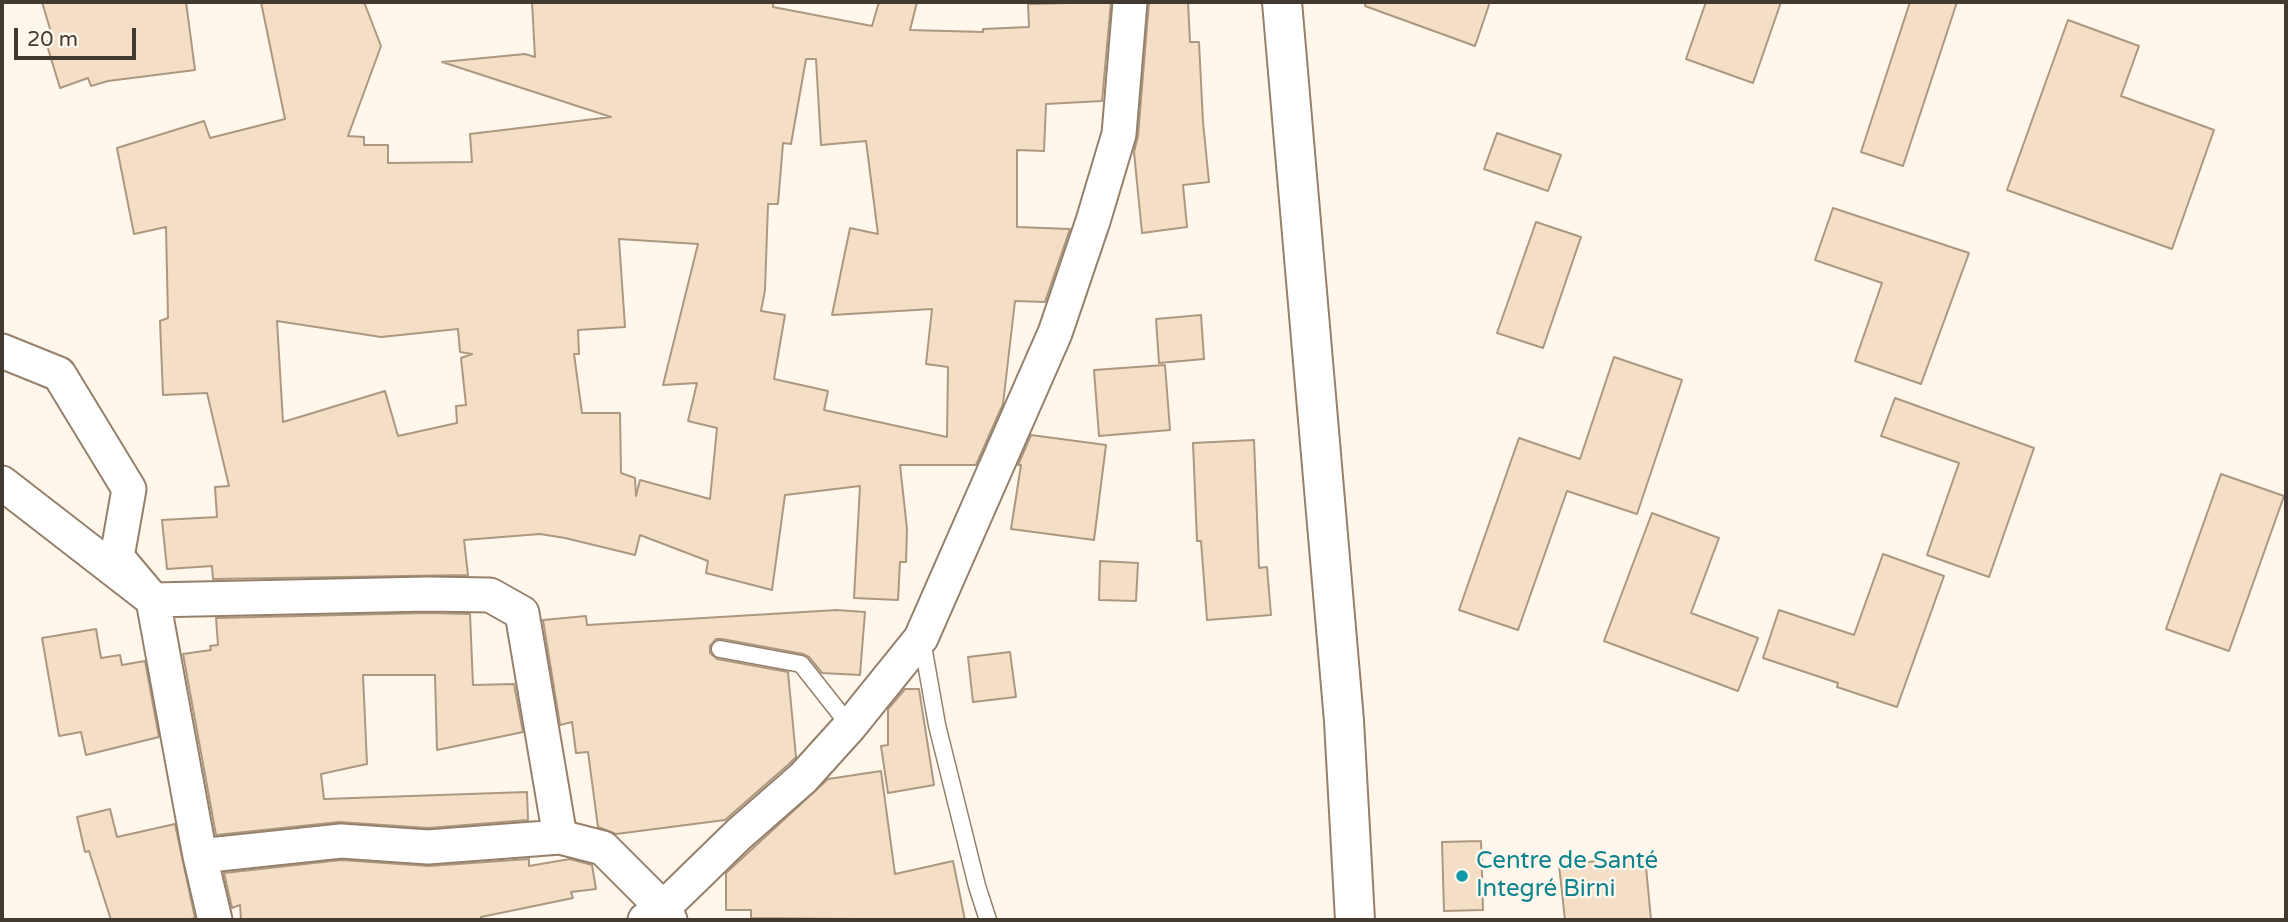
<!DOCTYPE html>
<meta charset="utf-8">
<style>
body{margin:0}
#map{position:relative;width:2288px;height:922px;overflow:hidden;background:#fff6ec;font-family:"Varela Round",sans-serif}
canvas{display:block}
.frame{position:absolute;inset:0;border:4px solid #423a30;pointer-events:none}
.scale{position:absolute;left:14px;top:28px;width:122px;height:32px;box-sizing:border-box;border:4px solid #423a30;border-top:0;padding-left:9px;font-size:21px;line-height:24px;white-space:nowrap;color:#423a30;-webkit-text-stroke:5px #fff6ec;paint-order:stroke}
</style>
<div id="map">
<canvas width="2288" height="922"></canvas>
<div class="frame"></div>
<div class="scale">20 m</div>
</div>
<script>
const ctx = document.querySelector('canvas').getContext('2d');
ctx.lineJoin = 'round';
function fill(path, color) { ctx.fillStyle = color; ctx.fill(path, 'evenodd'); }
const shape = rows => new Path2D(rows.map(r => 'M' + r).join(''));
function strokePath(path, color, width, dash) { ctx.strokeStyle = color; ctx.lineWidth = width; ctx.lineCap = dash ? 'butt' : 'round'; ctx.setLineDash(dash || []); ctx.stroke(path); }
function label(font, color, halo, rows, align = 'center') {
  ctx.font = font + ' "Varela Round",sans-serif'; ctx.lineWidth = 5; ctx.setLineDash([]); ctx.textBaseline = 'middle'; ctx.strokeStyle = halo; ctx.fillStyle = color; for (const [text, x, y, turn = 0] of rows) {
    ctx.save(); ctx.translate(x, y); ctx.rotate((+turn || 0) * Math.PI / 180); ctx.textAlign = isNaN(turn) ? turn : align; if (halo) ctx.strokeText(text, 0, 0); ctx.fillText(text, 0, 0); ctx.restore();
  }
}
const building = shape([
 [42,2,186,2,195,70,108,81,91,86,88,78,60,88,46,42,53,39,42,2],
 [261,2,364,2,381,46,348,136,364,137,364,145,388,145,388,163,472,162,470,134,611,117,442,62,525,54,535,57,532,2,773,2,773,7,872,26,879,2,917,2,910,30,983,32,983,29,1029,27,1028,4,1111,2,1102,101,1046,104,1044,151,1017,150,1017,227,1070,229,1045,302,1015,301,1003,404,976,465,900,465,907,529,906,562,900,562,898,600,854,598,860,486,785,495,772,590,706,573,708,561,640,535,635,555,565,538,540,534,464,540,468,575,213,579,212,566,167,569,162,520,217,517,215,487,229,486,207,393,163,395,160,321,168,318,166,227,134,234,117,148,204,121,210,138,285,119,261,2],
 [806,59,816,59,821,145,866,141,878,234,850,228,832,315,932,309,926,364,948,367,947,437,824,410,828,391,774,379,785,315,761,311,765,290,768,204,778,204,783,143,791,144,806,59],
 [619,239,698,244,663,385,697,383,688,421,717,428,710,499,640,480,636,496,635,478,621,473,620,413,582,413,574,354,579,354,578,330,625,327,619,239],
 [277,321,381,337,458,329,460,352,472,354,461,358,466,405,456,406,457,423,398,436,385,391,283,422,277,321],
 [1149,2,1188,2,1190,42,1199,42,1203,122,1209,182,1183,185,1187,227,1142,233,1134,152,1138,136,1149,2],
 [1366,2,1490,2,1475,46,1365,6,1366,2],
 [1706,2,1781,2,1753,83,1686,59,1706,2],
 [1910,2,1957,2,1903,166,1861,152,1910,2],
 [2068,20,2139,46,2121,96,2214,130,2172,249,2007,190,2068,20],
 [1497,133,1561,155,1548,191,1484,169,1497,133],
 [1833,208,1969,253,1921,384,1855,361,1882,283,1815,260,1833,208],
 [1536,222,1581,237,1543,348,1497,333,1536,222],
 [1201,315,1204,359,1159,363,1156,319,1201,315],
 [1614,357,1682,380,1637,514,1567,491,1518,630,1459,610,1519,438,1580,459,1614,357],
 [1165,365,1170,430,1099,436,1094,370,1165,365],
 [1895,398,2034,448,1989,577,1927,555,1959,463,1881,436,1895,398],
 [1031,435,1106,445,1094,540,1011,529,1021,465,1018,465,1031,435],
 [1254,440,1259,568,1267,567,1271,615,1207,620,1201,541,1197,541,1193,443,1254,440],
 [2221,474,2284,496,2229,651,2166,629,2221,474],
 [1652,513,1719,538,1691,613,1758,638,1738,691,1604,641,1652,513],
 [1883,554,1944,576,1897,707,1837,687,1838,683,1763,658,1779,610,1854,635,1883,554],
 [1100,561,1138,563,1136,601,1099,600,1100,561],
 [837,610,865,612,860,675,822,673,809,657,803,654,722,639,716,639,710,646,710,653,717,659,788,672,796,757,789,764,725,820,616,834,598,827,588,752,576,753,572,722,560,725,543,620,586,616,587,625,837,610],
 [427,613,470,614,473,685,514,684,523,732,437,750,435,675,363,675,367,764,321,774,324,799,527,792,528,820,428,828,339,822,216,835,183,654,211,650,210,646,218,645,216,618,427,613],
 [96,629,101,658,120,655,122,665,145,661,159,737,86,755,81,732,59,736,42,638,96,629],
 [1010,652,1016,697,973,702,968,657,1010,652],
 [905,689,919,689,934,785,888,793,881,746,888,745,888,709,905,689],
 [881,771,895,874,953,861,965,920,751,918,751,910,726,910,726,873,828,779,881,771],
 [110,809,117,837,175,824,195,918,186,920,111,920,89,851,85,852,77,817,110,809],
 [1481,841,1483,910,1444,911,1442,842,1481,841],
 [1645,856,1651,920,1565,920,1559,865,1645,856],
 [529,859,529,866,570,859,592,865,596,889,571,892,573,898,481,917,481,920,241,920,240,905,232,908,224,873,341,860,429,866,529,859]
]);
const lane = shape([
 [922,640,937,725,977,886,988,920],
 [720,649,801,664,850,726]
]);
const street = shape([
 [2,351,59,374,129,489,117,557,153,600,200,856,215,920],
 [2,483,153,600,427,594,490,595,522,613,560,837],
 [200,856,341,841,428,847,560,837,603,848,663,908,670,920],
 [645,920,663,908,739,834,803,778,850,726,921,638,1055,333,1093,221,1119,134,1130,2]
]);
const secondary = shape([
 [1282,2,1344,721,1355,920]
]);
const markers = [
 [1462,876,7,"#0f9aa8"]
];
const cultureNames = [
 ["Centre de Santé",1476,862],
 ["Integré Birni",1476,890]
];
fill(building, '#f4dfc6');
strokePath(building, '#ac9881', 2);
strokePath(lane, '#95816b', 19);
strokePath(street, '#95816b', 37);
strokePath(secondary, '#95816b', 42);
strokePath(lane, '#fff', 16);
strokePath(street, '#fff', 33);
strokePath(secondary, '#fff', 38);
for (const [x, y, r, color] of markers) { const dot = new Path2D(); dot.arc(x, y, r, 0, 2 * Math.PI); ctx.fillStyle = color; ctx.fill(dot); strokePath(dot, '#fff6ec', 2.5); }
label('24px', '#0d838f', '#fff6ec', cultureNames, 'left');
</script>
